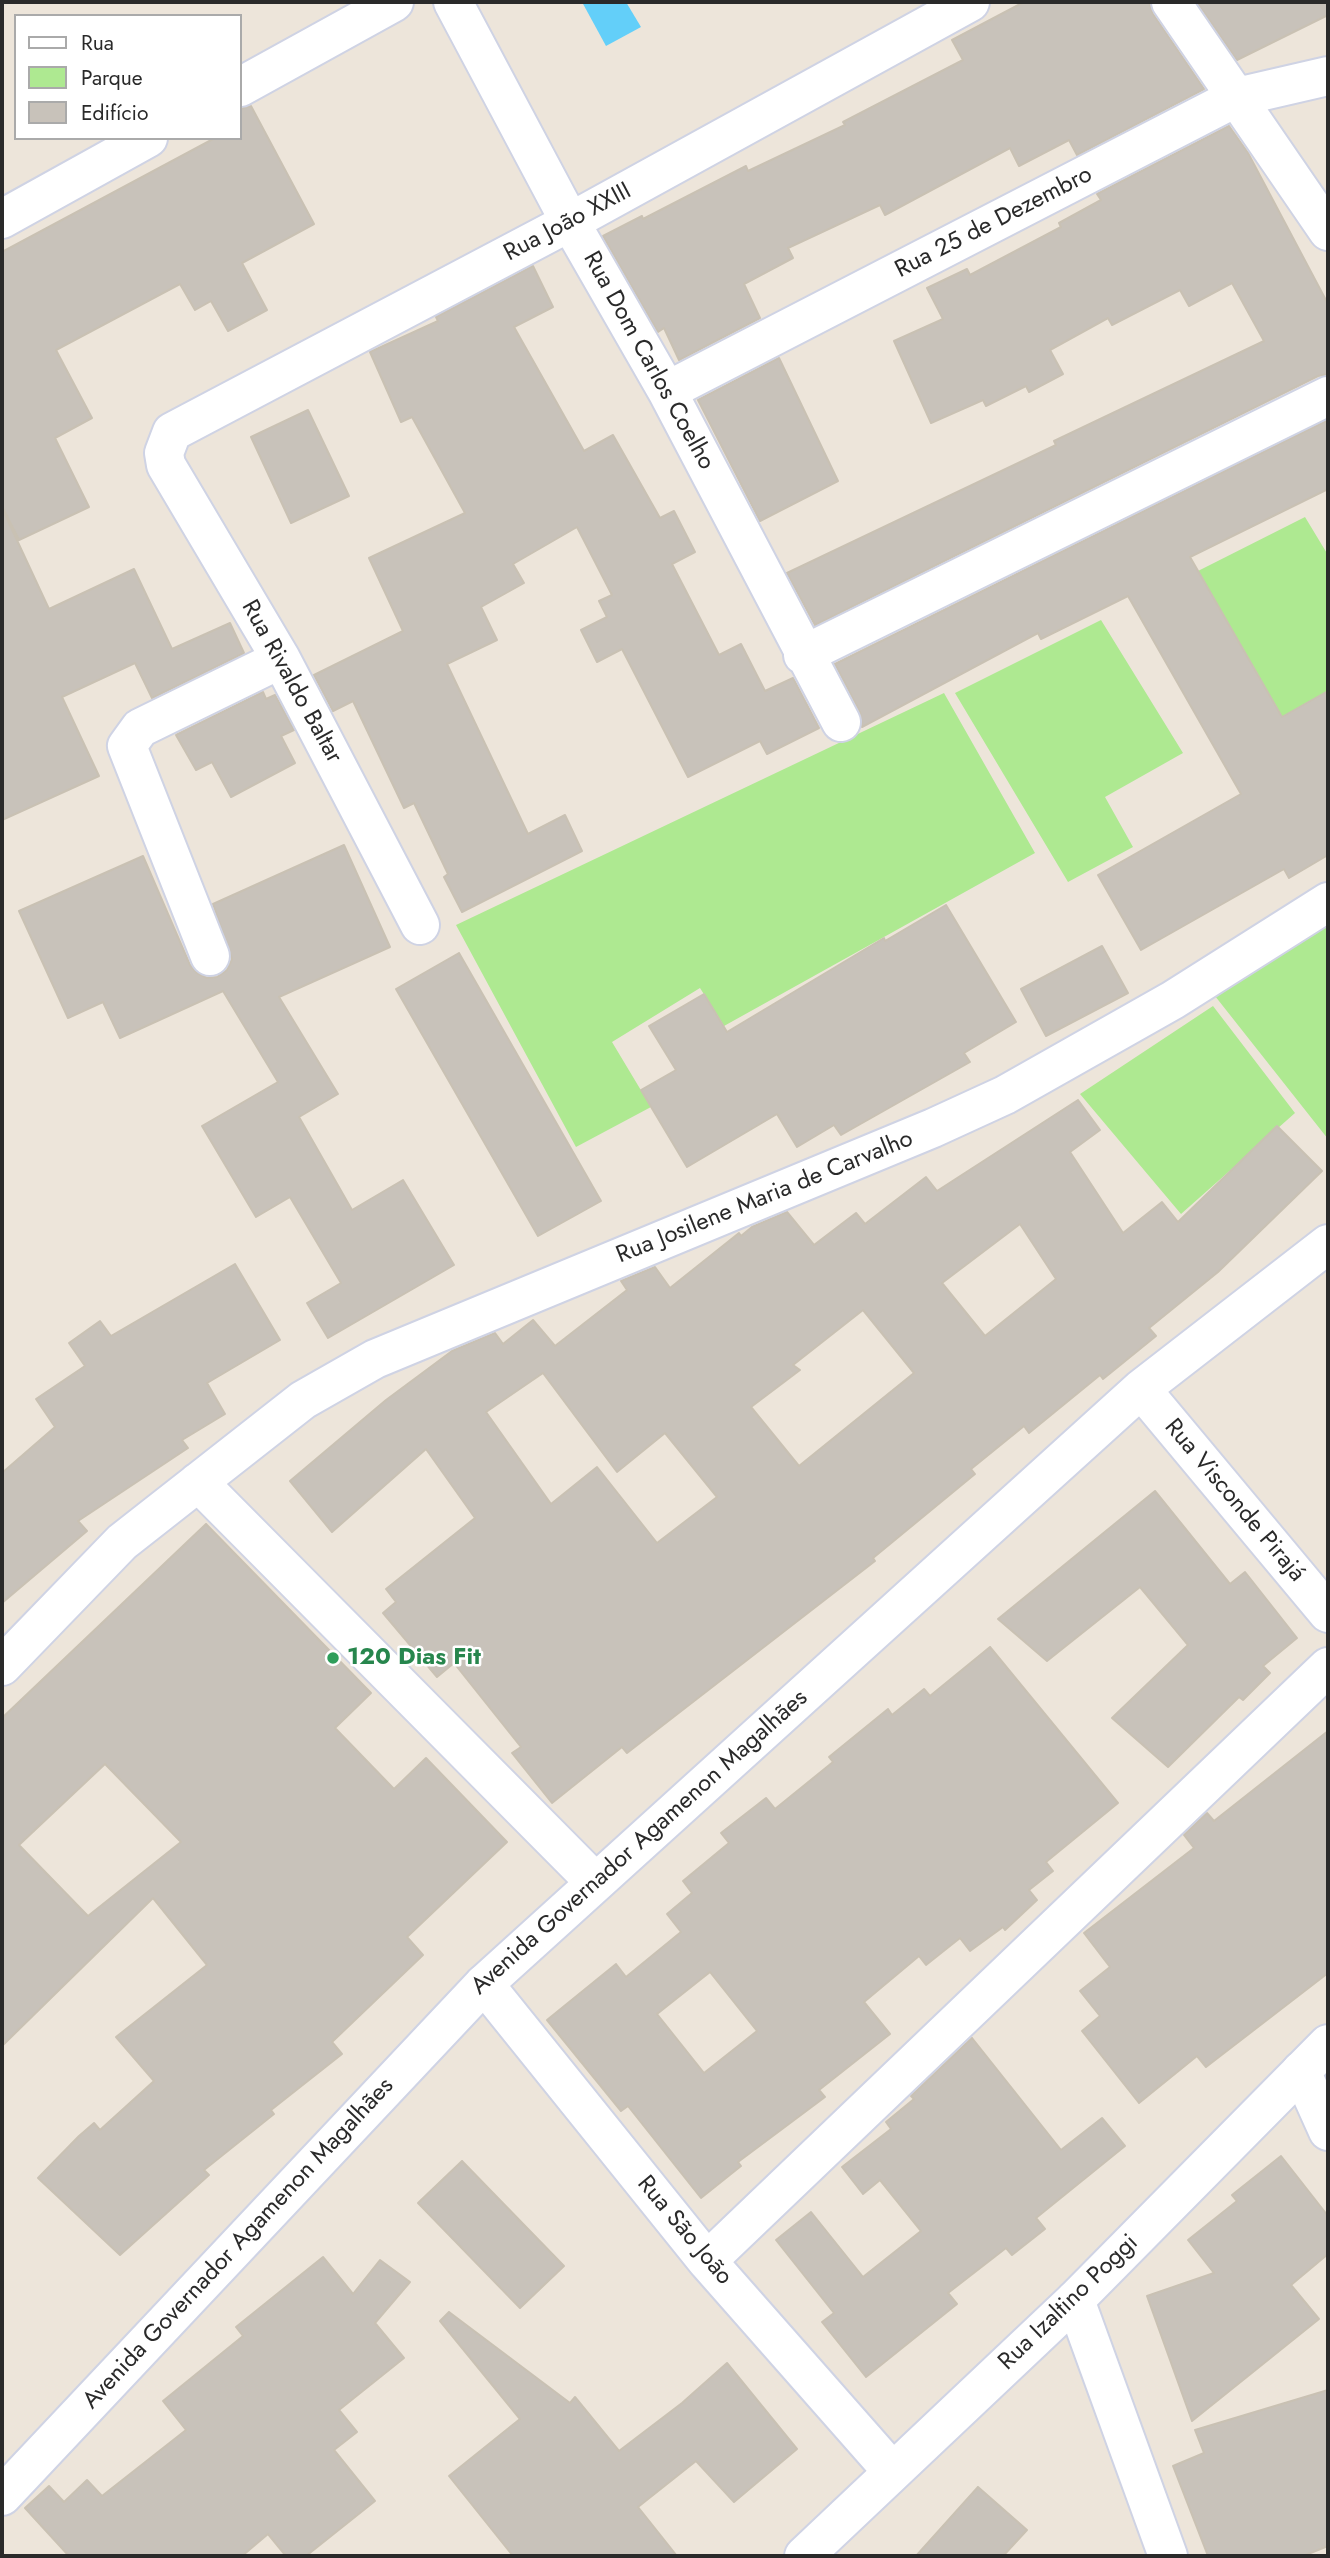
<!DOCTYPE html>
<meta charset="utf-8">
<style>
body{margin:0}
#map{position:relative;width:1330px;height:2558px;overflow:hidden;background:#ede5da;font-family:Jost,sans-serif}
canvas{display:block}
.frame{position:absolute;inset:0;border:4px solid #2a2a2a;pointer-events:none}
.legend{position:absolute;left:14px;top:14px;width:228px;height:126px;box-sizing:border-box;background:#fff;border:2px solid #aaa;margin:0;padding:9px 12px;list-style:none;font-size:21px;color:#2a2a2a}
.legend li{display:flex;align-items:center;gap:14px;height:35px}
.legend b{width:35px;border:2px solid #aaa}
</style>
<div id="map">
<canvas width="1330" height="2558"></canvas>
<div class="frame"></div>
<ul class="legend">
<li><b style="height:9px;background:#fff"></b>Rua</li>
<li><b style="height:19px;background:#aee991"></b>Parque</li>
<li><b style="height:19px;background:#c8c2ba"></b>Edifício</li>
</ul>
</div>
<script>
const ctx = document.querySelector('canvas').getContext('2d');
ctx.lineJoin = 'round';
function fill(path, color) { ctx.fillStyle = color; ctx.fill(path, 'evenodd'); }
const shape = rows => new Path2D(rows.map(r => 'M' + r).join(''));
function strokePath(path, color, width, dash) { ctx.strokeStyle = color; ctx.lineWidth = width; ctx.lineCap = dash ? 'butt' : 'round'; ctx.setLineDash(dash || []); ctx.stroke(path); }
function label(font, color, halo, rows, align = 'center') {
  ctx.font = font + ' Jost,sans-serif'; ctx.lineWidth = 5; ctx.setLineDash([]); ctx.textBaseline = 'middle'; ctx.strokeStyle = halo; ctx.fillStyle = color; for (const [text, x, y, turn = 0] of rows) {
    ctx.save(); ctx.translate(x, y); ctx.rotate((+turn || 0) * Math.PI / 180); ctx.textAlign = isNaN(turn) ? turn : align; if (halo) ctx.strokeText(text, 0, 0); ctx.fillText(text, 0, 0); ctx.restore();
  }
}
const green = shape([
 [1305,517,1328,555,1328,691,1282,717,1198,571],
 [1101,620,1183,753,1105,797,1133,847,1068,882,955,693],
 [944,693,1035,853,724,1026,700,988,612,1042,651,1107,576,1147,456,925],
 [1328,923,1328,1139,1215,996],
 [1213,1006,1295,1113,1181,1214,1080,1094]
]);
const water = shape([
 [582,2,626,2,641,27,606,46]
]);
const building = shape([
 [1024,2,1149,2,1153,14,1204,89,1077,155,1069,140,1019,166,1010,148,885,215,880,205,788,248,793,258,744,284,760,318,679,360,664,328,658,332,603,236,642,216,643,219,746,166,748,171,845,125,843,122,963,60,952,40,1024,2],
 [1197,2,1328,2,1328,15,1237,60,1197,2],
 [251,106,314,224,242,263,267,310,228,331,211,301,195,310,180,284,56,350,92,418,55,438,89,507,19,540,2,506,2,252,215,138,240,138,240,109,251,106],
 [1229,126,1248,153,1328,304,1328,374,1318,376,815,625,787,573,1056,445,1054,441,1264,341,1232,283,1189,306,1180,290,1112,325,1108,318,1050,350,1063,374,1029,392,1026,386,986,406,983,400,931,423,894,341,943,319,927,288,967,269,970,275,1061,227,1059,223,1101,200,1097,194,1229,126],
 [533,266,553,307,514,327,584,451,613,435,660,518,674,511,695,552,672,564,719,655,741,644,765,691,793,678,819,728,767,754,760,741,688,777,622,649,597,662,581,630,607,617,599,601,612,595,577,527,513,564,524,583,481,607,497,640,447,664,528,834,565,815,582,851,462,912,444,877,448,874,414,803,404,808,353,701,333,711,314,675,403,631,369,558,465,513,412,417,401,422,370,352,438,321,436,317,533,266],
 [779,358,838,481,760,521,698,400,779,358],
 [308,410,349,496,291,523,251,437,308,410],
 [1328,420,1328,489,1190,557,1282,717,1328,691,1328,855,1289,878,1284,869,1141,950,1098,875,1241,794,1128,596,1041,639,1038,633,862,727,860,712,835,664,1328,420],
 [2,508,49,609,134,569,172,649,230,623,244,653,152,698,135,663,62,697,99,776,2,820,2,508],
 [263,692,266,699,275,695,294,730,281,736,295,763,231,797,212,762,196,770,176,735,263,692],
 [344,845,390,947,279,997,338,1094,299,1117,352,1210,403,1180,454,1265,328,1338,307,1303,341,1283,290,1197,256,1217,202,1126,278,1082,223,991,120,1038,103,1002,68,1018,19,911,143,856,190,965,197,973,207,978,217,977,227,970,232,959,213,904,344,845],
 [946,905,1016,1022,964,1053,970,1062,841,1135,834,1125,797,1147,777,1114,687,1167,641,1090,676,1070,649,1026,704,994,727,1032,884,938,885,941,946,905],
 [1102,946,1128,993,1046,1036,1021,989,1102,946],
 [459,953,601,1201,538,1236,396,989,459,953],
 [1078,1100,1100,1130,1070,1152,1123,1233,1162,1202,1178,1222,1277,1126,1322,1171,1218,1272,1149,1328,1156,1336,1103,1379,1100,1375,1029,1433,1024,1426,971,1469,975,1474,873,1558,875,1561,627,1753,622,1747,552,1803,512,1753,521,1747,454,1663,437,1677,383,1613,396,1602,386,1589,475,1518,426,1449,332,1532,290,1481,386,1400,452,1351,495,1333,503,1344,533,1320,555,1346,627,1290,621,1281,655,1267,670,1288,739,1233,741,1236,752,1227,787,1212,814,1245,856,1213,865,1224,926,1177,937,1191,1078,1100],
 [1020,1224,1056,1279,985,1336,942,1283,1020,1224],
 [863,1310,914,1373,799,1466,751,1407,800,1370,793,1365,863,1310],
 [543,1373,617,1472,665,1433,717,1497,657,1543,597,1467,551,1504,486,1412,543,1373],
 [235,1264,280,1340,207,1383,225,1414,182,1440,188,1448,78,1521,87,1531,2,1603,2,1473,55,1427,36,1399,85,1366,69,1343,100,1321,111,1336,235,1264],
 [1155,1491,1230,1584,1245,1572,1297,1638,1263,1666,1270,1673,1243,1700,1239,1697,1168,1767,1112,1718,1188,1645,1140,1587,1047,1661,998,1619,1155,1491],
 [206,1524,371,1693,335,1728,394,1789,426,1758,507,1842,407,1937,423,1955,332,2042,342,2054,271,2110,274,2114,204,2170,209,2175,120,2255,38,2178,79,2136,94,2123,100,2130,154,2081,116,2037,207,1965,153,1898,2,2046,2,1718,206,1524],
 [105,1764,181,1842,88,1916,19,1845,105,1764],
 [990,1647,1118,1803,1046,1862,1053,1871,1029,1890,1037,1900,1005,1930,1003,1927,970,1951,960,1938,926,1965,919,1956,864,2002,890,2034,819,2090,825,2097,738,2162,741,2166,701,2198,628,2106,621,2111,547,2020,616,1964,626,1977,681,1932,667,1914,692,1893,683,1881,729,1843,721,1833,766,1798,775,1809,833,1762,829,1757,888,1709,892,1715,924,1689,930,1696,990,1647],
 [710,1972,757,2031,704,2073,657,2014,710,1972],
 [1328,1731,1328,1973,1206,2067,1197,2056,1139,2103,1082,2031,1100,2016,1080,1991,1110,1967,1084,1933,1194,1848,1184,1835,1207,1813,1214,1821,1328,1731],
 [972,2038,1061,2150,1102,2118,1125,2146,1036,2218,1045,2229,1012,2255,1006,2248,948,2293,957,2304,866,2377,822,2322,834,2313,776,2240,811,2212,863,2277,921,2231,880,2180,863,2194,842,2167,891,2129,886,2122,914,2099,911,2096,972,2038],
 [1281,2156,1328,2216,1328,2254,1291,2285,1319,2319,1192,2421,1147,2296,1214,2273,1188,2240,1237,2201,1232,2195,1281,2156],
 [462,2161,564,2266,520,2308,418,2203,462,2161],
 [323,2257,353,2294,380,2260,410,2282,375,2323,404,2358,339,2410,357,2432,334,2450,375,2501,306,2556,286,2556,268,2534,242,2556,69,2556,25,2508,49,2486,64,2502,87,2480,102,2496,186,2430,163,2401,243,2336,236,2327,323,2257],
 [449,2312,570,2403,575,2397,619,2451,682,2403,727,2363,797,2449,734,2502,696,2461,638,2507,677,2556,513,2556,449,2476,520,2419,440,2321,449,2312],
 [1328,2390,1328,2546,1303,2556,1208,2556,1173,2466,1204,2453,1195,2430,1328,2390],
 [978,2487,1027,2530,1003,2556,916,2556,978,2487]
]);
const minor = shape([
 [453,2,570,222,667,391,841,722],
 [1171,2,1328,231],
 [240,87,394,2],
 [2,219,148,138],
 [667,391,1237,97,1328,76],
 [803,655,1328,396],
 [420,925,281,659,166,465,164,453,172,432,570,222,970,2],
 [210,956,127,746,140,728,281,659],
 [198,1482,595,1882],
 [2,1666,122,1542,303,1400,375,1359,933,1128,1005,1095,1173,1000,1328,902],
 [484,1984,707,2261,892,2471],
 [1301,2071,1328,2131],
 [707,2261,1328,1667]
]);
const tertiary = shape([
 [1075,2300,1168,2556]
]);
const secondary = shape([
 [1141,1389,1328,1613],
 [2,2496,484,1984,1141,1389,1328,1244],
 [804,2556,1075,2300,1328,2044]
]);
const markers = [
 [333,1658,7,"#2e9e5b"]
];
const streetNames = [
 ["Rua João XXIII",568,223,-28],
 ["Rua 25 de Dezembro",994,223,-27],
 ["Rua Dom Carlos Coelho",648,361,61],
 ["Rua Rivaldo Baltar",291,682,61],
 ["Rua Josilene Maria de Carvalho",765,1198,-22],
 ["Rua Visconde Pirajá",1234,1501,50],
 ["Avenida Governador Agamenon Magalhães",640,1843,-42],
 ["Rua São João",684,2231,50],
 ["Avenida Governador Agamenon Magalhães",239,2244,-47],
 ["Rua Izaltino Poggi",1069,2303,-44]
];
const leisureNames = [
 ["120 Dias Fit",347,1658]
];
fill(green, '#aee991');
fill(water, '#63cff9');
fill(building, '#c8c2ba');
strokePath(building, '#c9c1b3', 2);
strokePath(minor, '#cfd3e4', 42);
strokePath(tertiary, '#cfd3e4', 42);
strokePath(secondary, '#cfd3e4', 42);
strokePath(minor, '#fff', 38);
strokePath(tertiary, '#fff', 38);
strokePath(secondary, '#fff', 38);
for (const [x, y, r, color] of markers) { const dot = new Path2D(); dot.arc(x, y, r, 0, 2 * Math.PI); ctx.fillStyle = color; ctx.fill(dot); strokePath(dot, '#fff', 2.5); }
label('24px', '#2a2a2a', '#fff', streetNames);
label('bold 24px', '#27864d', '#fff', leisureNames, 'left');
</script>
